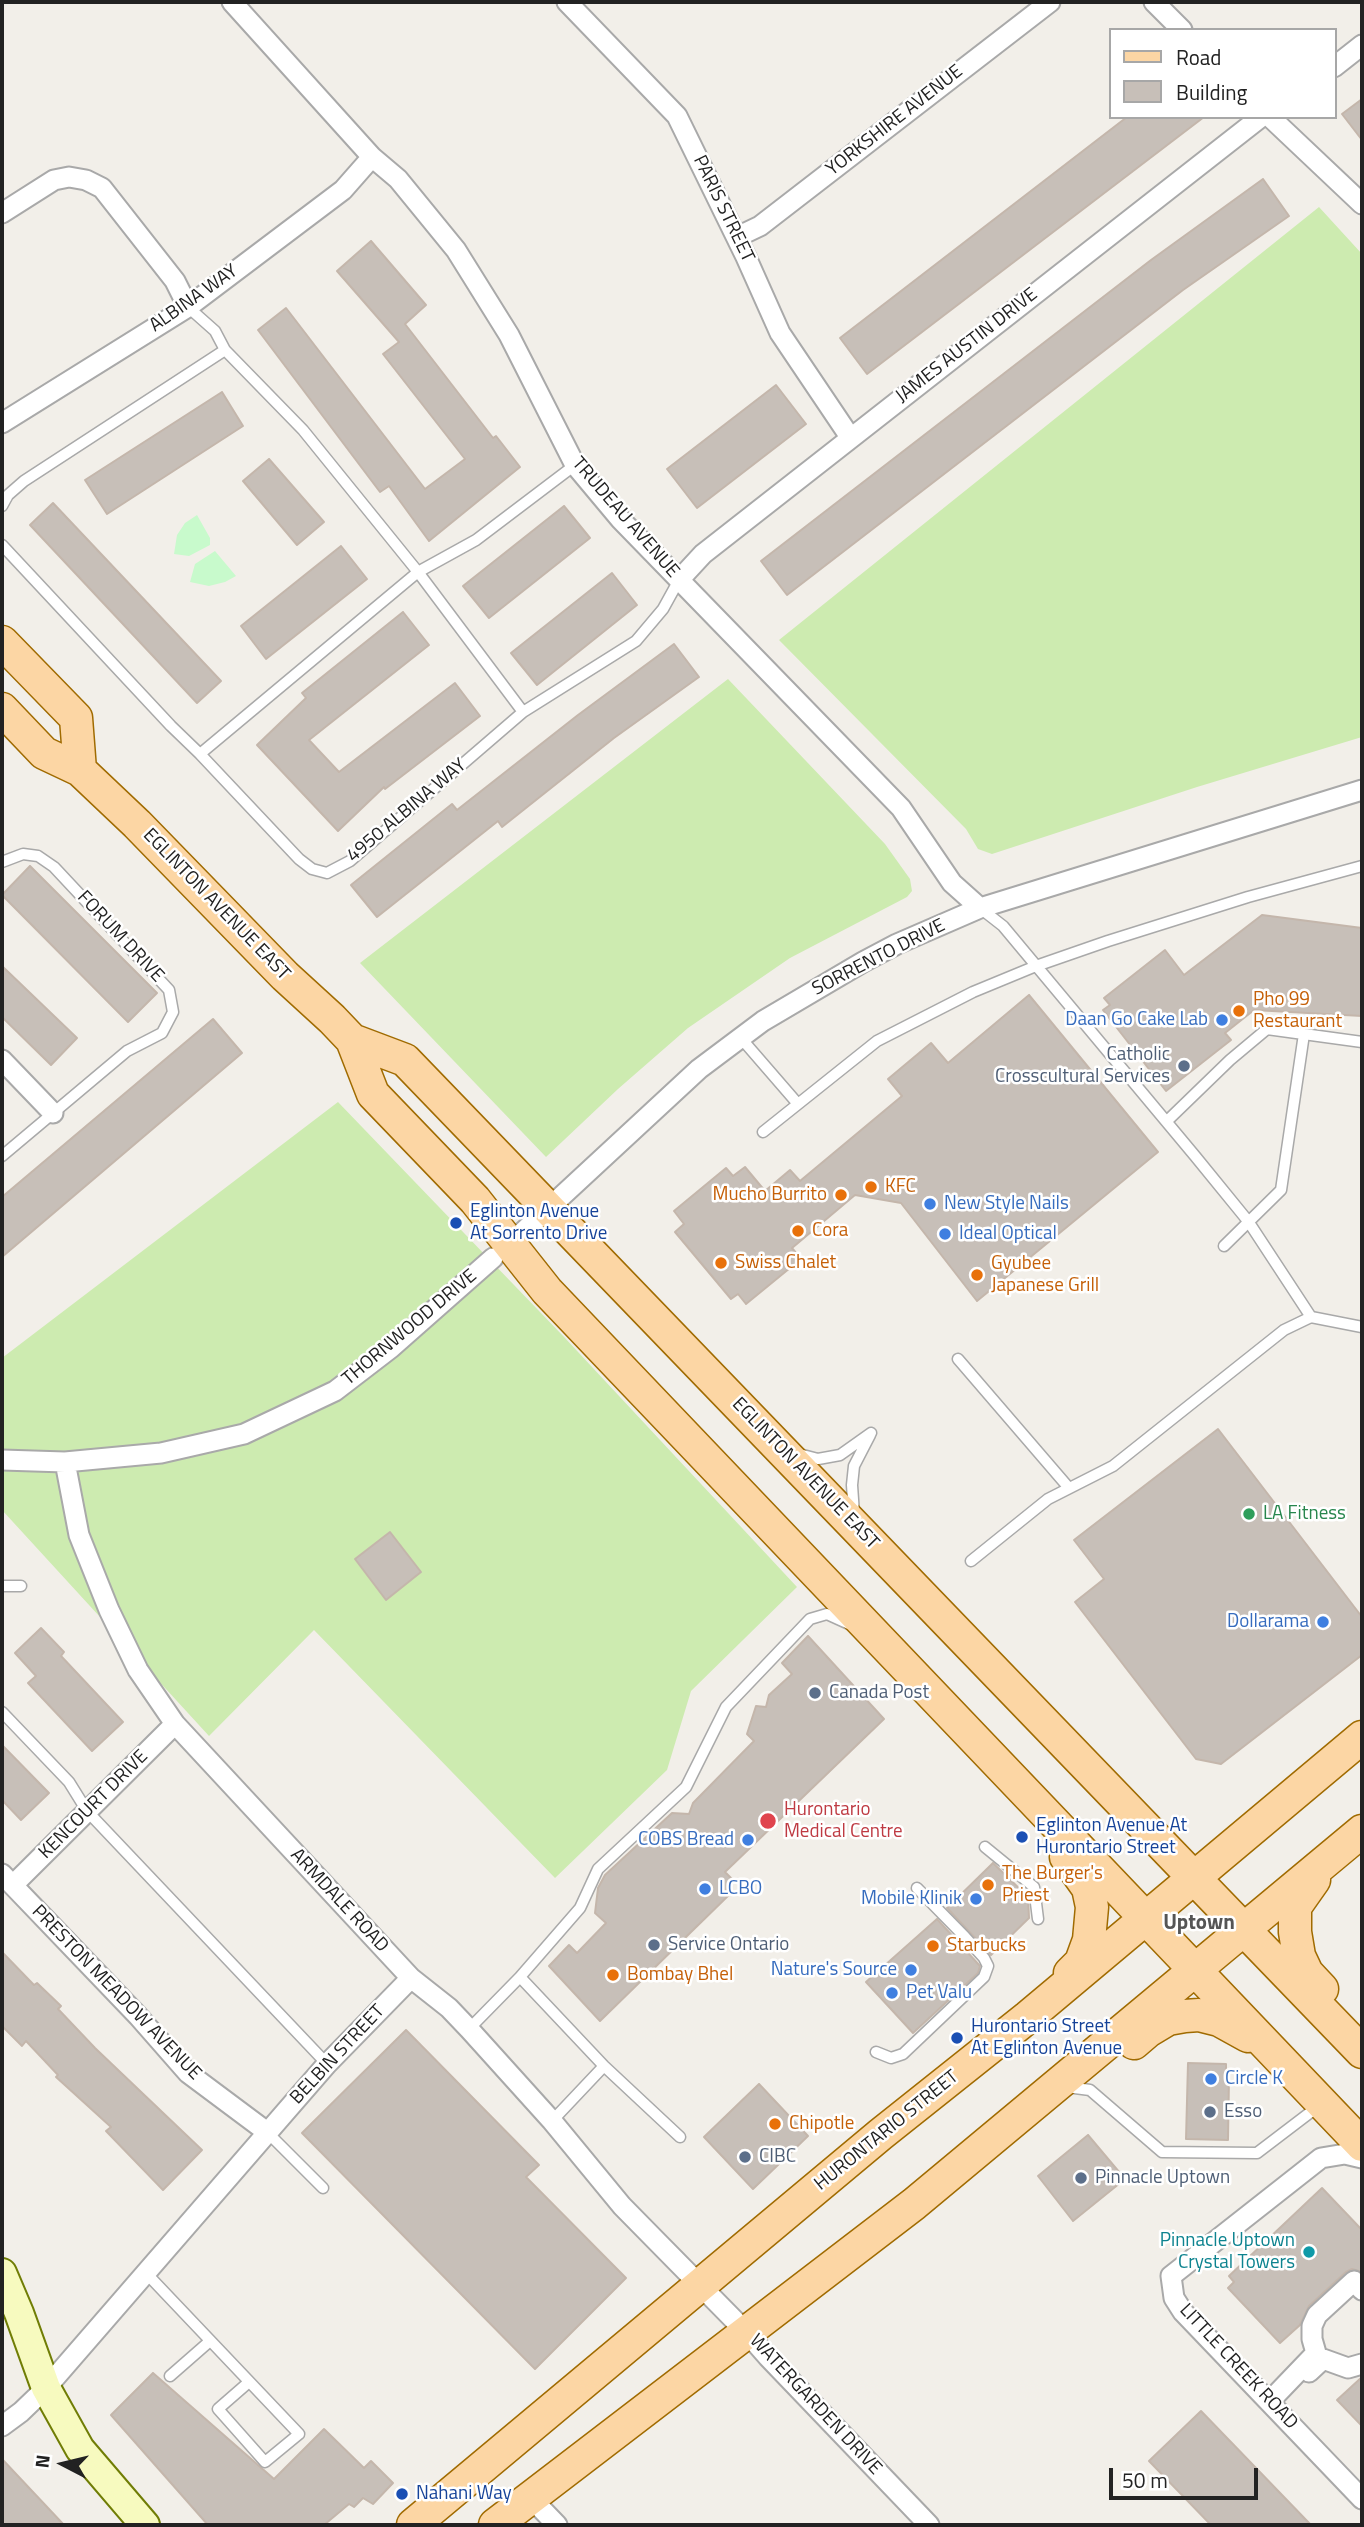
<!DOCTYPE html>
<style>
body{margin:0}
#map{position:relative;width:1364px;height:2527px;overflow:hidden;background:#f2efe9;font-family:"Titillium Web",sans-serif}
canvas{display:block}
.frame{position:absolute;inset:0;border:4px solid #222;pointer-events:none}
.legend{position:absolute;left:1109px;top:28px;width:228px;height:91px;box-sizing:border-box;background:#fff;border:2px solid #a7a7a7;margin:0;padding:9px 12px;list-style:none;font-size:21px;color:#222}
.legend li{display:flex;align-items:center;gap:14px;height:35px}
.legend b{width:35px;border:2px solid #a7a7a7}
.north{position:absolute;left:28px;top:2429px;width:70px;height:70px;-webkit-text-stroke:5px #fff;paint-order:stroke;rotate:277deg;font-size:19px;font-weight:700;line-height:28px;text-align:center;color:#222}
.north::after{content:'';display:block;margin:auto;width:24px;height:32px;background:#222;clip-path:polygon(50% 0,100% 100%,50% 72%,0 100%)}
.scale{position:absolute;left:1109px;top:2468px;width:149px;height:32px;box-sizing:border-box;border:4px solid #222;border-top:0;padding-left:9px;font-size:21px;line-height:24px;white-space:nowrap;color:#222;-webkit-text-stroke:5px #fff;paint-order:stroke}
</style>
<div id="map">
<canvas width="1364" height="2527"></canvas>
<div class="frame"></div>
<ul class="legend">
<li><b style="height:9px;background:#fcd6a4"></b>Road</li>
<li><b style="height:19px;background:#c7bfb8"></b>Building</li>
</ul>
<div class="north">N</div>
<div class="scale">50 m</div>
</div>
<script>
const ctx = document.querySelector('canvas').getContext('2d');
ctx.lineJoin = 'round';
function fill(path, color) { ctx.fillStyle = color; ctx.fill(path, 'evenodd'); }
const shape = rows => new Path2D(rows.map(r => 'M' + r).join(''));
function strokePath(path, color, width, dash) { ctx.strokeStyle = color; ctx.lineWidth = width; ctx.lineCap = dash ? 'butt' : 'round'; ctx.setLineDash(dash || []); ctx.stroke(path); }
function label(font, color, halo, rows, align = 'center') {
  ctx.font = font + ' "Titillium Web",sans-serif'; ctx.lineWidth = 5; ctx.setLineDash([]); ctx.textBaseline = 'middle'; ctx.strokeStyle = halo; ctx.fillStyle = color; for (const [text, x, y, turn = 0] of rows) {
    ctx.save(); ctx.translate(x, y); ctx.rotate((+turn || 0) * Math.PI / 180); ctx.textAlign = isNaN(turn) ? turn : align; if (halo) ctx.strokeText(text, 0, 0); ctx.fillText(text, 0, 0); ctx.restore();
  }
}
const grass = shape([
 [1319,207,1362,254,1362,737,1197,787,992,854,978,849,966,829,779,640],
 [728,679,885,844,910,879,912,891,907,897,790,958,688,1028,618,1089,546,1157,360,963],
 [338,1102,565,1338,797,1587,691,1691,667,1770,555,1878,314,1630,209,1736,2,1510,2,1358]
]);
const park = shape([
 [197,515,210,538,210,545,189,556,174,554,177,535,185,523],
 [215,551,236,576,225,582,209,586,190,582,195,564]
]);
const building = shape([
 [1362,99,1362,140,1342,114,1362,99],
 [1127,117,1204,117,867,374,840,338,1127,117],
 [1263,179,1289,216,1183,290,787,595,761,561,1151,260,1263,179],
 [371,241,426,305,405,324,493,438,496,436,520,467,429,541,389,486,380,492,258,330,286,308,425,489,465,459,383,354,399,342,337,271,371,241],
 [776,385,806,424,697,508,667,469,776,385],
 [222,392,243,426,107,514,85,480,222,392],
 [269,459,324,522,297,545,243,481,269,459],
 [53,503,221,681,197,703,30,525,53,503],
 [564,506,590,538,489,618,463,586,564,506],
 [341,546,367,579,266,659,241,626,341,546],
 [612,573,637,605,537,685,511,653,612,573],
 [403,612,429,645,309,740,339,772,455,683,480,716,385,789,384,787,338,831,257,745,306,698,302,693,403,612],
 [674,644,699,677,614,738,502,827,498,821,377,917,351,885,452,804,457,810,578,715,674,644],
 [30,866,157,993,128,1022,2,895,30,866],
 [1262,915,1362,928,1362,1016,1254,1010,1225,1033,1231,1040,1166,1091,1103,1010,1110,1005,1104,998,1165,950,1184,975,1262,915],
 [2,966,77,1038,51,1065,2,1017,2,966],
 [1029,995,1158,1152,977,1301,901,1203,855,1195,792,1248,801,1259,746,1304,738,1294,731,1299,675,1232,684,1224,674,1211,726,1168,733,1176,745,1167,765,1191,790,1170,800,1181,902,1096,888,1079,931,1043,948,1063,1029,995],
 [213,1019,242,1053,2,1257,2,1197,213,1019],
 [1218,1429,1362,1617,1362,1655,1221,1764,1196,1759,1075,1602,1104,1579,1074,1540,1218,1429],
 [390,1532,421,1572,386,1600,355,1559,390,1532],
 [41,1628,64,1652,61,1656,123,1722,92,1751,28,1683,36,1676,15,1653,41,1628],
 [808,1636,884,1719,725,1872,732,1879,731,1893,600,2021,549,1966,569,1945,577,1953,606,1923,595,1913,598,1888,605,1875,672,1813,689,1814,693,1803,754,1741,747,1734,756,1706,766,1707,769,1695,792,1674,782,1663,808,1636],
 [2,1745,49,1793,21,1820,2,1800,2,1745],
 [993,1863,1028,1897,1029,1918,991,1955,947,1908,993,1863],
 [937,1919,980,1966,978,1973,913,2033,866,1982,937,1919],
 [2,1952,34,1985,37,1983,61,2006,58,2009,95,2048,202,2150,163,2190,106,2131,111,2127,56,2077,58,2075,26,2041,22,2046,2,2026,2,1952],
 [406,2030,539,2165,526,2177,626,2278,535,2369,302,2133,406,2030],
 [1188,2063,1226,2064,1226,2077,1229,2077,1228,2140,1186,2139,1188,2063],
 [759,2084,808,2136,753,2189,704,2137,759,2084],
 [1088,2135,1125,2179,1073,2221,1038,2176,1088,2135],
 [1322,2188,1362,2230,1362,2272,1352,2269,1346,2272,1309,2306,1300,2325,1280,2343,1228,2288,1234,2282,1229,2276,1322,2188],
 [153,2373,274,2479,324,2429,364,2468,371,2461,393,2483,373,2504,363,2498,354,2507,349,2504,324,2525,208,2525,111,2415,153,2373],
 [1362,2377,1362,2426,1337,2400,1362,2377],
 [1201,2411,1311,2525,1211,2525,1149,2461,1201,2411],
 [2,2459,64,2525,2,2525,2,2459]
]);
const lane = shape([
 [188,307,215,331,225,350,303,430,418,572,523,712],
 [2,506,8,495,24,481,225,350],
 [2,545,171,726,200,754,299,859,312,869,327,873,350,861,523,712,636,641,663,609,679,580],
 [200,754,418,572,476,540,575,465],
 [2,862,23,854,38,856,54,867,169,990,173,1012,162,1033,127,1051,2,1156],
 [980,908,1003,926,1195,1156,1248,1221,1311,1317,1362,1327],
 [740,1037,798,1104],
 [1167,1121,1230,1060,1267,1029,1362,1042],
 [763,1132,877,1041,973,992,1036,966,1108,941,1248,897,1362,866],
 [1224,1246,1281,1190,1304,1034],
 [958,1359,1069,1488],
 [799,1454,818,1459,840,1455,871,1433],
 [854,1514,852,1485,854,1466,870,1435],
 [971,1561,1048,1499,1113,1466,1284,1330,1311,1317],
 [2,1586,21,1586],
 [2,1712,69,1782,87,1811,327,2064],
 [985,1847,1034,1887,1038,1919],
 [469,2029,520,1977],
 [876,2052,891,2058,903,2054,984,1977,988,1966,984,1958,965,1937,917,1888],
 [1067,2087,1090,2090,1162,2152,1257,2153,1320,2105],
 [552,2121,604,2066],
 [267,2132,323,2188],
 [680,2137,604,2066,520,1977,580,1908,598,1869,686,1787,726,1707,810,1619,827,1614,849,1624],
 [147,2274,299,2434,265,2462,218,2409,249,2382],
 [170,2376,210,2341]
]);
const street = shape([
 [232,2,372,157,398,179,456,250,509,335,575,465,621,520,901,808,952,883,980,908],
 [567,2,677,116,746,257,780,333,850,437],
 [1154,2,1182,30],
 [1334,67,1362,45],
 [1270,117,1362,204],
 [2,213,54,180,69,177,86,180,102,188,175,281,188,307],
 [737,237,760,226,1050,2],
 [2,423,188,307,343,190,372,157],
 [679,580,703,554,1261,117],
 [2,1060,53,1113],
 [510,1244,699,1069,763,1021,863,962,897,944,980,908,1362,790],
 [2,1460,65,1462,161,1453,244,1434,335,1391,391,1348,493,1258],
 [65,1462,79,1535,109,1610,138,1670,175,1724,411,1978,449,2008,469,2029,552,2121,622,2206,746,2332,768,2357,929,2525],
 [2,1874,138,2016,188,2073,267,2132],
 [13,1885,175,1724],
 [1362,2158,1345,2154,1321,2158,1171,2276,1174,2298,1183,2312,1362,2499],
 [1309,2372,1323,2359,1348,2368,1362,2364],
 [1269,2402,1316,2353,1312,2339,1312,2326,1317,2315,1354,2281,1362,2290],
 [2,2426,21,2412,46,2388,327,2064,411,1978],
 [531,2498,557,2525]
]);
const secondary = shape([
 [2,2273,19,2313,46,2388,80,2449,145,2525]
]);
const primary = shape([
 [2,642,76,718,80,770],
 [2,709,44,753,80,770,137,824,285,976,332,1019,352,1040,373,1094,475,1200,547,1291,1362,2145],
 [352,1040,405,1060,1362,2052],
 [1066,1857,1088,1888,1092,1907,1089,1940,1081,1962,1070,1973],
 [1314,1880,1295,1907,1295,1932,1299,1956,1307,1973,1322,1989],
 [1134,2043,1148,2031,1168,2019,1185,2016,1199,2015,1219,2020,1248,2036],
 [413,2525,881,2134,1028,2017,1362,1737],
 [495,2525,914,2204,1362,1831]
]);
const markers = [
 [1239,1011,7,"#e8710a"],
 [1222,1020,7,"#3f7fe0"],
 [1184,1066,7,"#5c6f8a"],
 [871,1187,7,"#e8710a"],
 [841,1195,7,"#e8710a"],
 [930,1204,7,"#3f7fe0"],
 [456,1223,7,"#1a4fb4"],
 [798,1231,7,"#e8710a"],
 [945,1234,7,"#3f7fe0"],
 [721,1263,7,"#e8710a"],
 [977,1275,7,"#e8710a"],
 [1249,1514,7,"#2e9e5b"],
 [1323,1622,7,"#3f7fe0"],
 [815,1693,7,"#5c6f8a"],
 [768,1821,9,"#e0444e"],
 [1022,1837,7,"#1a4fb4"],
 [748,1840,7,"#3f7fe0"],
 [988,1885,7,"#e8710a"],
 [705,1889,7,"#3f7fe0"],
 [976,1899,7,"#3f7fe0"],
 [654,1945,7,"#5c6f8a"],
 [933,1946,7,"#e8710a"],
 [911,1970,7,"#3f7fe0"],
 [613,1975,7,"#e8710a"],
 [892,1993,7,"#3f7fe0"],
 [957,2038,7,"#1a4fb4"],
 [1211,2079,7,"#3f7fe0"],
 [1210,2112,7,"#5c6f8a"],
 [775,2124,7,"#e8710a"],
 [745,2157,7,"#5c6f8a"],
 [1081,2178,7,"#5c6f8a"],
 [1309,2252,7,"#0f9aa8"],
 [402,2494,7,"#1a4fb4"]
];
const streetNames = [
 ["YORKSHIRE AVENUE",895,121,-38],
 ["PARIS STREET",723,209,64],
 ["ALBINA WAY",194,299,-35],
 ["JAMES AUSTIN DRIVE",967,346,-38],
 ["TRUDEAU AVENUE",625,518,49],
 ["4950 ALBINA WAY",407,811,-40],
 ["EGLINTON AVENUE EAST",216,905,46],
 ["FORUM DRIVE",120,937,47],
 ["SORRENTO DRIVE",879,958,-27],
 ["THORNWOOD DRIVE",410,1328,-40],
 ["EGLINTON AVENUE EAST",805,1474,46],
 ["KENCOURT DRIVE",94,1805,-45],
 ["ARMDALE ROAD",339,1901,47],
 ["PRESTON MEADOW AVENUE",116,1993,46],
 ["BELBIN STREET",338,2055,-47],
 ["HURONTARIO STREET",887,2131,-39],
 ["LITTLE CREEK ROAD",1238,2367,47],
 ["WATERGARDEN DRIVE",815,2405,47]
];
const foodNames = [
 ["Pho 99",1253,1000],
 ["Restaurant",1253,1022],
 ["KFC",885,1187],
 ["Mucho Burrito",827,1195,"right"],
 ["Cora",812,1231],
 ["Swiss Chalet",735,1263],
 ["Gyubee",991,1264],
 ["Japanese Grill",991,1286],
 ["The Burger's",1002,1874],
 ["Priest",1002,1896],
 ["Starbucks",947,1946],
 ["Bombay Bhel",627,1975],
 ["Chipotle",789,2124]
];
const shopNames = [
 ["Daan Go Cake Lab",1208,1020],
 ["New Style Nails",944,1204,"left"],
 ["Ideal Optical",959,1234,"left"],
 ["Dollarama",1309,1622],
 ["COBS Bread",734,1840],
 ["LCBO",719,1889,"left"],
 ["Mobile Klinik",962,1899],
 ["Nature's Source",897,1970],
 ["Pet Valu",906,1993,"left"],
 ["Circle K",1225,2079,"left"]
];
const serviceNames = [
 ["Catholic",1170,1055,"right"],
 ["Crosscultural Services",1170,1077,"right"],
 ["Canada Post",829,1693],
 ["Service Ontario",668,1945],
 ["Esso",1224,2112],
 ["CIBC",759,2157],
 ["Pinnacle Uptown",1095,2178]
];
const transitNames = [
 ["Eglinton Avenue",470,1212],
 ["At Sorrento Drive",470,1234],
 ["Eglinton Avenue At",1036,1826],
 ["Hurontario Street",1036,1848],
 ["Hurontario Street",971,2027],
 ["At Eglinton Avenue",971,2049],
 ["Nahani Way",416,2494]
];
const leisureNames = [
 ["LA Fitness",1263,1514]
];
const healthNames = [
 ["Hurontario",784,1810],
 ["Medical Centre",784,1832]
];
const cultureNames = [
 ["Pinnacle Uptown",1295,2241],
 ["Crystal Towers",1295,2263]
];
const neighbourhoodNames = [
 ["Uptown",1199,1924]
];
fill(grass, '#cdebb0');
fill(park, '#c8facc');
fill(building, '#c7bfb8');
strokePath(building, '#c4b6ab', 2);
strokePath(lane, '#a9a9a9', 13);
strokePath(street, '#a9a9a9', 23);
strokePath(secondary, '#707d05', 32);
strokePath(primary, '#a06b00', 35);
strokePath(lane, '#fff', 10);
strokePath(street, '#fff', 19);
strokePath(secondary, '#f7fabf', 28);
strokePath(primary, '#fcd6a4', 32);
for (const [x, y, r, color] of markers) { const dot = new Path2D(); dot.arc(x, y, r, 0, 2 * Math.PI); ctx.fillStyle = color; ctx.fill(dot); strokePath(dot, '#fff', 2.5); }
label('19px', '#222', '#fff', streetNames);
label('19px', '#c56008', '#fff', foodNames, 'left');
label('19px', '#366cbe', '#fff', shopNames, 'right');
label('19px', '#4e5e75', '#fff', serviceNames, 'left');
label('19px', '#164399', '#fff', transitNames, 'left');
label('19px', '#27864d', '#fff', leisureNames, 'left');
label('19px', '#be3a42', '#fff', healthNames, 'left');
label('19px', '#0d838f', '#fff', cultureNames, 'right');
label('bold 21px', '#555', '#fff', neighbourhoodNames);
</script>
